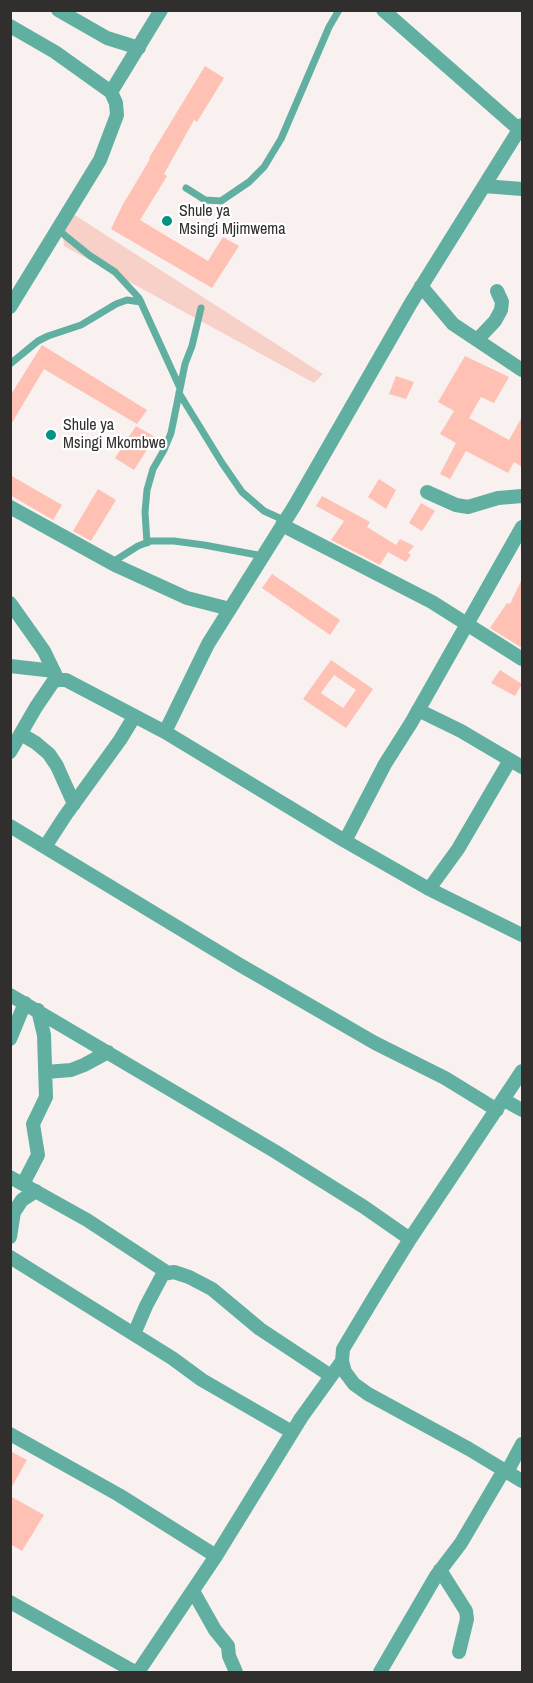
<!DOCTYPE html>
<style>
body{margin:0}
#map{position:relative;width:533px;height:1683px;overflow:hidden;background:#f8f1ef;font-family:"Archivo Narrow",sans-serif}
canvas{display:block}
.frame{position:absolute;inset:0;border:12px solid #312e2e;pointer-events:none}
</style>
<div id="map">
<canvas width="533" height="1683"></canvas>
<div class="frame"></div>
</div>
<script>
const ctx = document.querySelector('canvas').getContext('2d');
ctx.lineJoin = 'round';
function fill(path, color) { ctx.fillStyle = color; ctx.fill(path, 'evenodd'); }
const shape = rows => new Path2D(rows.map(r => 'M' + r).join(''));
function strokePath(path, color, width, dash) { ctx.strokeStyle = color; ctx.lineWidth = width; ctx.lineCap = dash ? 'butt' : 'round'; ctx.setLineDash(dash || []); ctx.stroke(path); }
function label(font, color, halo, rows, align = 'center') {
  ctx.font = font + ' "Archivo Narrow",sans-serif'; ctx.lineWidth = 4.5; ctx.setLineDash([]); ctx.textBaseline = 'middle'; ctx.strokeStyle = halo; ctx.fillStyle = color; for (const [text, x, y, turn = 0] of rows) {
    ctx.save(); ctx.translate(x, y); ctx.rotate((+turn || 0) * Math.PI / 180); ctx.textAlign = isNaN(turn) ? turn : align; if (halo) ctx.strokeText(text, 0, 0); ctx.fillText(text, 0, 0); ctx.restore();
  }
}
const green = shape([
 [73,214,323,374,314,383,64,246,62,226]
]);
const building = shape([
 [205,66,224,78,197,122,194,120,164,174,167,176,140,220,208,261,223,237,239,246,212,288,111,229,122,206,150,159,149,158],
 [42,345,147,410,137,424,44,369,10,426,10,396],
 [465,356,509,377,494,403,481,397,469,418,509,440,522,417,522,467,514,462,508,473,466,451,450,479,440,474,456,443,440,434,454,411,438,402],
 [396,376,414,382,406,399,389,394],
 [136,426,155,437,134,470,115,458],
 [10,475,62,505,53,520,10,495],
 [379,479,396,490,386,509,368,497],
 [98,489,116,500,91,541,73,531],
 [322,496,370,522,367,527,396,545,400,539,414,546,408,553,411,555,406,562,388,552,380,565,331,540,344,521,316,506],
 [421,503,435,511,422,531,409,523],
 [272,574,340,620,330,635,262,588],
 [522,579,522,648,490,628,507,603,510,604],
 [331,660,373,689,346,728,303,699],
 [334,675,356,690,343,708,321,693],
 [500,670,522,684,515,696,491,683],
 [10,1451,27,1460,10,1490],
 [10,1496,44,1515,22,1551,10,1544]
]);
const lane = shape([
 [186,188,205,200,221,201,249,182,264,167,281,139,329,27,339,10],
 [57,229,89,255,115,272,139,298,180,388],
 [10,364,38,341,48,336,81,325,116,304,127,300,141,302],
 [179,393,222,463,242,492,264,511,286,521],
 [147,543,145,512,147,490,153,469,164,450,171,433,185,364,192,346,201,308],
 [111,563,138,546,151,541,174,541,204,545,263,556]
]);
const street = shape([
 [58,10,107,38,139,48],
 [383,10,522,132],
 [10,26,55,52,111,92,116,103,117,115,100,160,10,307],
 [111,92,161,10],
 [484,186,522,189],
 [421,286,453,324,522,370],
 [477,340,495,321,501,310,502,302,497,291],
 [427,492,456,505,468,507,498,498,522,496],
 [10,507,117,566,187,598,230,609],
 [282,525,432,602,522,659],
 [10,603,44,651,58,680],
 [10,666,54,671],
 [418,710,461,731,522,767],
 [165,732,208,644,295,505,411,303,522,125],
 [21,734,36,743,49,754,57,766,74,804],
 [10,752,36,707,53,682,58,680,66,680,165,732,345,841,429,889,522,935],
 [10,826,240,965,375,1043,445,1078,497,1110],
 [345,841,385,764,411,723,522,527],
 [45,847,65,816,120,740,134,717],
 [429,889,458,849,510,760],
 [10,995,276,1152,364,1207,410,1239],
 [10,1039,25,1003],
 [522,1071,410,1239,376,1294,343,1349,342,1361,345,1372,354,1384,368,1394,469,1449,522,1481],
 [46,1072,71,1070,84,1065,108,1052],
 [504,1100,522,1110],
 [10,1177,87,1220,168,1273],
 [23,1184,38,1155,33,1124,46,1097,44,1035,38,1010],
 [10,1237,14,1212,22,1200,36,1191],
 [10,1257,172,1358,202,1380,292,1432],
 [134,1334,146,1306,163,1274,174,1272,189,1277,212,1289,260,1329,331,1376],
 [10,1434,119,1495,216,1556],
 [507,1472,522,1444],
 [440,1570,466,1611,467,1619,459,1652],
 [193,1591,215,1630,228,1646,229,1656,236,1672],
 [10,1602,135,1672],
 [138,1672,216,1556,301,1418,342,1361],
 [380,1672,436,1576,461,1543,504,1470]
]);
const markers = [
 [167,221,6,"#009483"],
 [51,435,6,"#009483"]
];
const poiNames = [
 ["Shule ya",179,212],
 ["Msingi Mjimwema",179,230],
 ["Shule ya",63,426],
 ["Msingi Mkombwe",63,444]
];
fill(green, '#f7d1c8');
fill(building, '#fec1b4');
strokePath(lane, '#60afa1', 7);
strokePath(street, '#60afa1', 14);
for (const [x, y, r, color] of markers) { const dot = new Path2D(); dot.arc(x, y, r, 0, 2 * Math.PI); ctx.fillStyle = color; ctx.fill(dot); strokePath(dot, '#fff', 2); }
label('16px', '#312e2e', '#fff', poiNames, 'left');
</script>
